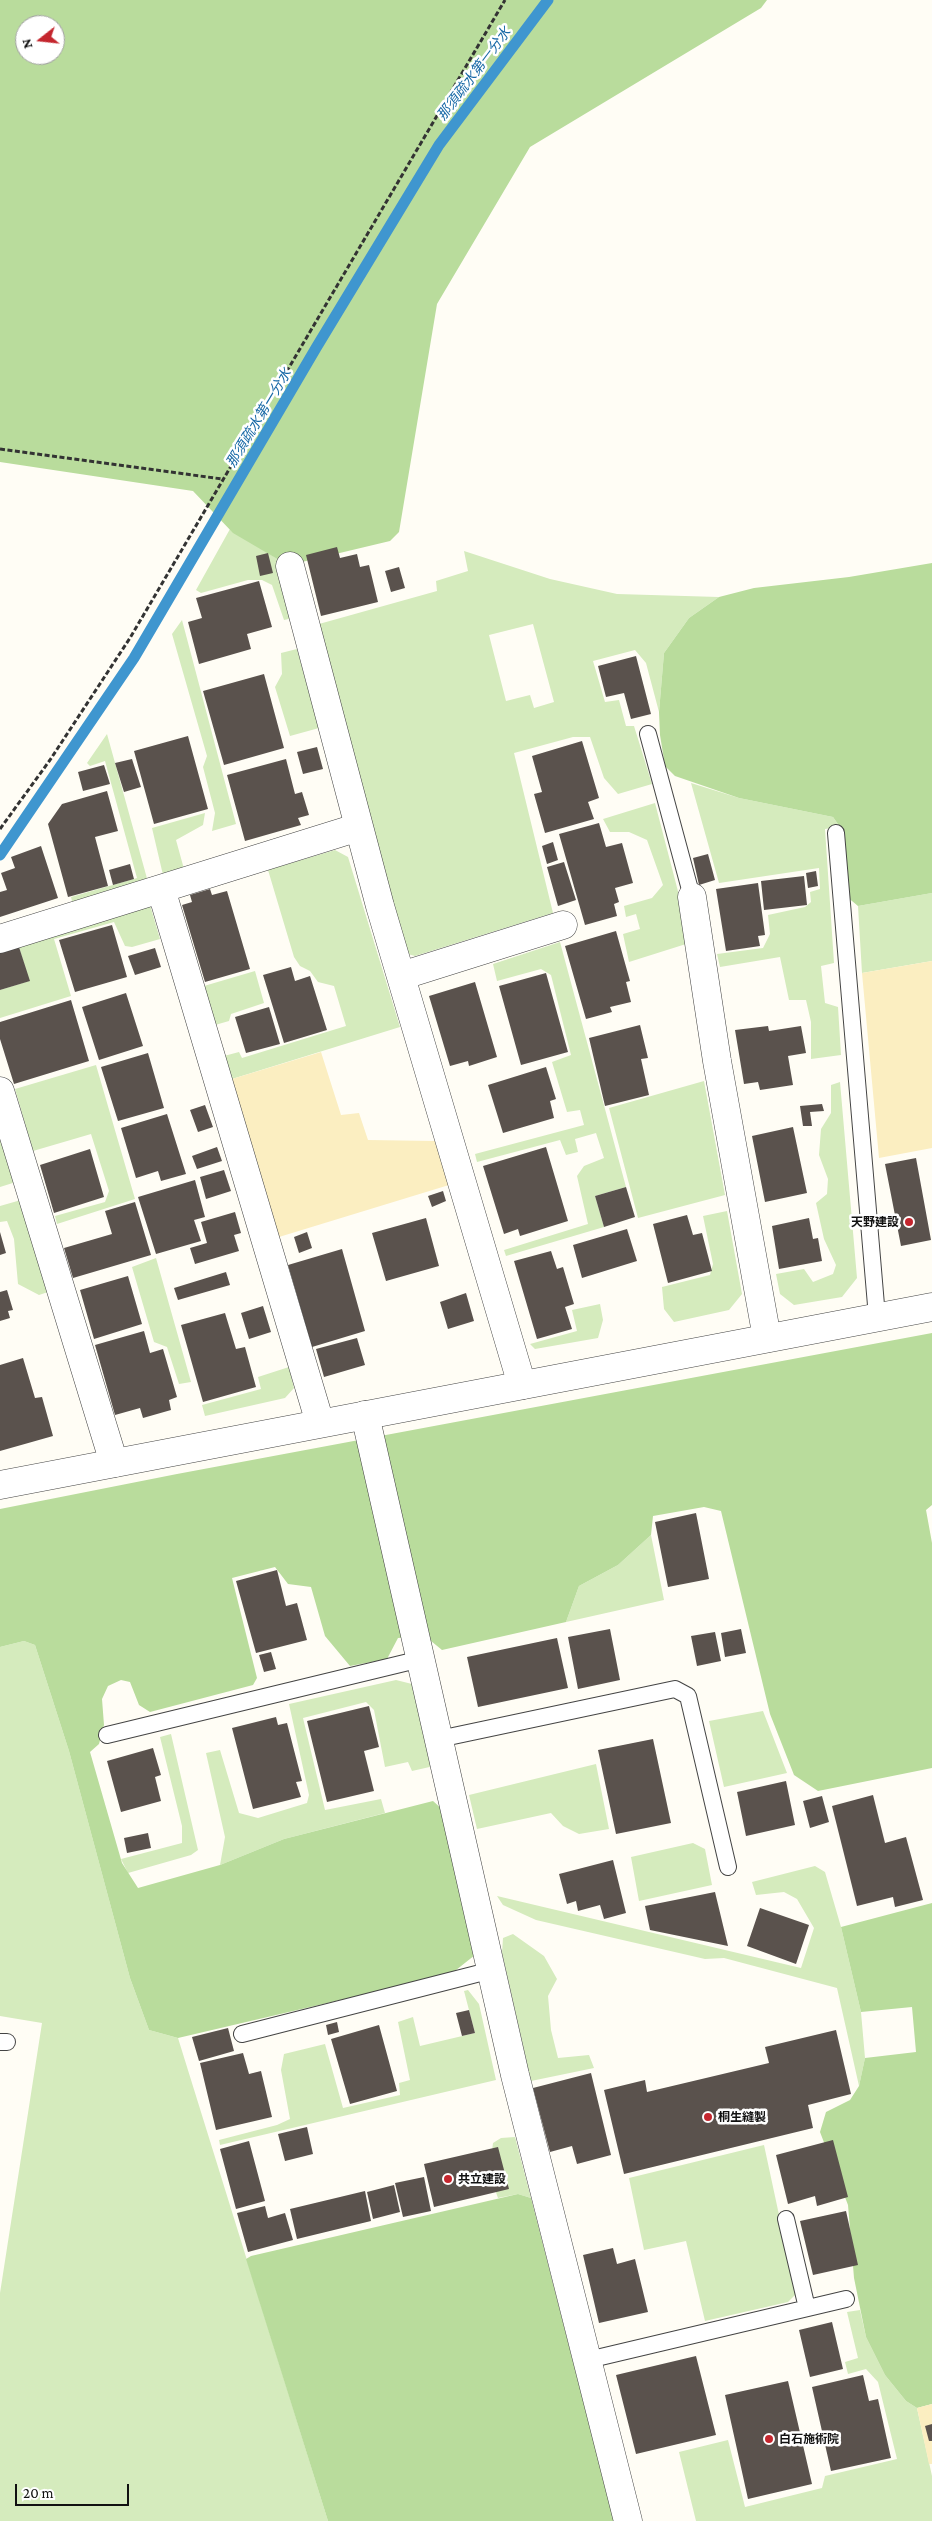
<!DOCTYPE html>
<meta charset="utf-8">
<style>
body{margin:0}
#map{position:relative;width:932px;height:2521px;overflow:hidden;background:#fffdf5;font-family:"Crimson Pro",serif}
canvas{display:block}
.north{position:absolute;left:15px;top:15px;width:50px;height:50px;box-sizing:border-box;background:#fff;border:1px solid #a0a0a0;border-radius:50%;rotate:254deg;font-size:14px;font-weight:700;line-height:20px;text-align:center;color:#111}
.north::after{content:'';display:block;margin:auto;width:18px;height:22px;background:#c4262e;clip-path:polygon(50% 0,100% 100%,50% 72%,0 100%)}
.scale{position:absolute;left:15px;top:2484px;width:114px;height:22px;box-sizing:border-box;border:2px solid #111;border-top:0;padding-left:6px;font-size:15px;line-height:18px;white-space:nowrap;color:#111;-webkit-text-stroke:4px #fff;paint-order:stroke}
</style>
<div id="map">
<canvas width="932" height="2521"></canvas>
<div class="north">N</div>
<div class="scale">20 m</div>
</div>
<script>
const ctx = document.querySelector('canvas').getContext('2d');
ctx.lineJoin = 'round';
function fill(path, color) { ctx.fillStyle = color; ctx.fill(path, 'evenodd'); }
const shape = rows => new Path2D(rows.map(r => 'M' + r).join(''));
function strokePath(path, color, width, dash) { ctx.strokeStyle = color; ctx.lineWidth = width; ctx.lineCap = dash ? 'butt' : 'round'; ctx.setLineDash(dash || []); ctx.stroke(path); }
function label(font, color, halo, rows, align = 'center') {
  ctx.font = font + ' "Crimson Pro","Noto Sans JP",serif'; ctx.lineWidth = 5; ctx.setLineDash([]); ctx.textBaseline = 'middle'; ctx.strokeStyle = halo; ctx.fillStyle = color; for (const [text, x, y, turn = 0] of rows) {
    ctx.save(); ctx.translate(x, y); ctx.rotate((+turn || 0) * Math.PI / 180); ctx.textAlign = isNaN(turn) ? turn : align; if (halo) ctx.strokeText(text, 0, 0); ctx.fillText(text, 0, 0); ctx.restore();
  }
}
const green = shape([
 [230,529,279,560,293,618,284,620,272,585,262,580,248,580,201,593,196,590],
 [464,551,550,579,617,594,719,597,689,618,664,653,659,712,646,663,635,650,593,661,605,702,619,700,626,726,634,726,652,784,618,794,604,778,590,737,573,737,514,753,553,913,415,956,404,953,319,624,437,591,436,581,468,571],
 [533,624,554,702,534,708,530,695,506,701,489,635],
 [182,620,236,824,212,831,215,813,203,767,207,756,172,634],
 [297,649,319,728,290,736,275,687,282,674,281,653],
 [107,734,148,882,73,905,71,897,137,878,105,761,90,766,87,763],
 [691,783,739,798,833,817,840,827,825,829,834,963,821,966,825,1003,838,1007,841,1055,811,1059,811,1022,806,1000,789,1000,780,957,720,967,717,954,763,948,770,934,768,915,805,907,811,902,810,892,820,889,819,868,719,883],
 [655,803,680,899,686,944,629,962,623,934,640,929,636,914,626,917,624,906,652,898,663,885,647,840,629,832,610,832,603,819],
 [205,813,203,825,176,840,184,869,163,875,152,828],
 [335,850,348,857,400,1027,232,1079,224,1056,239,1052,242,1058,346,1026,334,986,318,982,310,971,300,966,294,957,268,870],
 [932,893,932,961,862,973,858,906],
 [150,905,160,939,132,947,125,946,114,922,54,939,71,996,0,1018,0,990,29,981,19,947],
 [560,942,626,1187,595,1196,604,1227,506,1256,504,1250,588,1224,577,1176,584,1166,604,1158,596,1133,575,1139,578,1152,566,1155,560,1140,477,1162,475,1154,584,1125,580,1110,567,1112,552,1062,571,1055,551,975,541,969,497,981,493,964],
 [255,971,264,1003,231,1014,229,1021,215,1025,204,986],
 [96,1065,135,1199,57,1224,55,1216,105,1202,109,1191,91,1134,33,1151,15,1089],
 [704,1081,725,1195,638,1218,609,1108],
 [840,1082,857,1278,842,1297,794,1305,780,1294,776,1274,804,1269,813,1282,833,1274,836,1265,824,1239,816,1203,827,1194,828,1179,819,1155,821,1129,831,1113,831,1085],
 [0,1134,16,1182,0,1187],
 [21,1200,51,1291,39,1295,18,1284,14,1239,7,1221,0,1222,0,1206],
 [727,1211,742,1294,729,1310,674,1322,664,1309,662,1287,710,1275,713,1264,703,1216],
 [156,1258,191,1382,179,1384,167,1347,154,1342,132,1267],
 [600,1304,603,1320,598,1338,535,1349,530,1344,577,1331,572,1310],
 [289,1367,294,1388,285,1398,205,1416,202,1405,261,1389,258,1377],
 [651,1535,664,1600,566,1622,579,1586,618,1565],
 [24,1641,35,1645,69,1751,130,1978,149,2030,178,2038,328,2521,0,2521,0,2293,42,2023,0,2016,0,1647],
 [396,1680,412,1684,434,1766,412,1771,408,1762,385,1767,374,1710,366,1702,303,1718,325,1810,381,1799,385,1813,284,1839,220,1865,225,1837,206,1753,220,1750,239,1813,258,1818,307,1803,309,1795,289,1704],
 [763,1711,787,1773,724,1787,709,1721],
 [171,1734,198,1850,191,1855,128,1873,121,1859,182,1843,182,1826,160,1737],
 [596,1764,609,1829,579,1834,563,1826,551,1813,477,1829,469,1795],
 [693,1843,705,1849,712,1885,639,1901,631,1857],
 [815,1866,825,1872,841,1927,861,2012,865,2058,859,2086,837,1988,724,1958,705,1959,536,1920,503,1905,497,1896,801,1968,814,1928,797,1899,784,1892,756,1895,752,1882],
 [513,1934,544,1956,557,1979,548,1996,551,2030,558,2058,589,2055,594,2068,531,2081,502,1953,503,1938],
 [468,1990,479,2004,496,2080,220,2145,219,2140,277,2125,290,2119,281,2070,284,2054,325,2044,343,2108,400,2095,399,2083,410,2080,398,2022,413,2017,420,2046,475,2033,464,1991],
 [515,2137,531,2198,518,2194,498,2198,492,2181,490,2167,493,2143,501,2138],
 [764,2145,796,2294,788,2302,705,2321,686,2241,644,2250,629,2178],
 [860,2310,866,2337,885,2375,906,2401,917,2408,932,2476,932,2521,696,2521,679,2452,728,2440,745,2507,822,2488,825,2476,897,2459,878,2382,866,2369,848,2374,845,2362,858,2358,847,2312]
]);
const forest = shape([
 [0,0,767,0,761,8,530,147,437,304,399,532,390,541,302,562,279,560,233,533,193,491,0,462],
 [25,25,55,25,55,55,25,55],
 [932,563,932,893,858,906,846,896,840,827,833,817,739,798,675,776,665,766,660,735,659,712,664,653,689,618,719,597,754,588,849,577],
 [932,1333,932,1505,926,1510,932,1543,932,1768,818,1791,794,1775,770,1714,721,1511,704,1507,653,1516,651,1535,618,1565,579,1586,566,1622,442,1650,425,1636,398,1638,387,1659,350,1666,325,1636,311,1587,288,1584,275,1567,232,1578,257,1678,253,1685,150,1712,139,1705,130,1682,121,1680,108,1686,102,1699,104,1725,99,1744,90,1752,122,1863,138,1888,220,1865,284,1839,433,1801,443,1810,475,1955,451,1974,178,2038,149,2030,130,1978,69,1751,35,1645,24,1641,0,1647,0,1509,177,1474],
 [932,1903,932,2404,917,2408,906,2401,885,2375,866,2337,854,2278,848,2205,820,2132,826,2112,850,2100,859,2086,865,2058,916,2052,912,2007,861,2012,841,1927],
 [518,2194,531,2198,614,2521,328,2521,246,2259,251,2256]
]);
const sand = shape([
 [932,961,932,1148,879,1158,862,973],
 [321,1052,341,1115,359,1113,368,1140,435,1141,449,1185,279,1237,232,1079],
 [932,2404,932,2464,929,2464,917,2408]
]);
const stream = shape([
 [0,855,134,658,316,348,439,145,548,0]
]);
const building = shape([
 [337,547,340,558,357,554,360,567,369,565,378,602,321,616,306,555],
 [268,553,273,573,260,576,256,556],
 [399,567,405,588,391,592,385,571],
 [259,581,272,627,247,634,251,649,199,664,188,622,202,618,196,598],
 [636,656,651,714,631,719,624,693,606,697,598,666],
 [264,674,284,748,224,765,203,691],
 [188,736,208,809,154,824,134,751],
 [582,741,599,798,588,802,594,819,545,833,534,794,542,792,532,756],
 [317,747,323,769,303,774,297,752],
 [132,759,141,787,124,792,115,763],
 [286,759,295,794,302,792,309,815,298,818,301,825,245,841,227,775],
 [104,765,110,784,83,791,78,772],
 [107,791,118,831,95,837,108,886,68,897,48,824,62,804],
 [599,823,606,847,622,843,633,883,615,888,619,902,614,904,617,916,585,925,559,834],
 [553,842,558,860,547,864,542,846],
 [41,846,58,898,0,917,0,892,7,890,1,873,15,868,11,857],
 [708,854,715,880,699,885,693,858],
 [564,862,576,900,558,906,547,867],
 [130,864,134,879,113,885,109,870],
 [816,871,818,886,808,888,806,873],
 [804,876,807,905,764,910,761,881],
 [758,883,765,935,758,936,760,946,726,951,716,889],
 [210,889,212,895,227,891,250,969,205,982,182,905,192,902,190,895],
 [112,925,127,977,75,992,59,940],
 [616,931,630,981,626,982,631,1002,610,1007,612,1012,586,1019,565,946],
 [19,947,30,981,0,990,0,953],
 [155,948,161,967,135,975,128,956],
 [291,967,295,981,310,976,327,1030,284,1043,263,975],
 [546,973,568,1052,521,1065,499,986],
 [475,982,497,1057,469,1066,468,1061,450,1066,429,996],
 [126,993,143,1046,99,1060,82,1007],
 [71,1000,89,1061,14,1084,0,1039,0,1022],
 [269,1007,280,1044,246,1053,235,1017],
 [640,1025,648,1058,641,1059,649,1095,605,1106,589,1038],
 [768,1026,769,1031,801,1026,806,1053,788,1056,793,1085,760,1090,758,1082,744,1084,735,1030],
 [148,1053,164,1108,118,1121,101,1067],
 [546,1067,556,1099,550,1101,554,1118,503,1133,488,1085],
 [822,1104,824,1111,810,1112,812,1126,803,1126,800,1106],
 [205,1105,213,1127,198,1132,190,1110],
 [167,1114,186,1174,161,1181,158,1171,136,1178,121,1128],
 [793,1127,807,1193,765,1202,752,1136],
 [217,1147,222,1161,197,1169,192,1156],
 [546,1147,568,1221,520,1236,518,1229,504,1234,483,1166],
 [90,1149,104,1197,54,1213,40,1165],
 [916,1158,931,1240,901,1246,885,1164],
 [224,1170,231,1191,206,1199,200,1177],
 [195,1180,205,1217,194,1220,201,1241,156,1254,138,1197],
 [626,1187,635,1217,604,1227,595,1196],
 [443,1191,446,1201,432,1207,428,1196],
 [135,1202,151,1255,73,1278,64,1248,112,1234,105,1211],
 [235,1212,241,1233,234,1235,239,1251,195,1264,190,1248,207,1243,201,1222],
 [687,1215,693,1235,702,1233,712,1271,668,1283,653,1224],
 [426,1218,439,1266,386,1281,372,1233],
 [809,1218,813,1239,818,1238,822,1261,779,1269,772,1226],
 [627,1229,637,1261,582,1278,573,1245],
 [0,1232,6,1253,0,1255],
 [307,1232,312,1248,299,1253,294,1237],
 [342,1249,365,1331,312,1347,288,1265],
 [551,1251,557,1269,563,1267,574,1304,565,1307,572,1329,537,1339,514,1261],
 [226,1272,230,1285,178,1300,174,1288],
 [128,1276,142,1324,94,1339,80,1290],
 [7,1290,13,1310,8,1311,10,1318,0,1321,0,1292],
 [466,1293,474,1321,448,1329,440,1302],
 [263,1306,271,1332,249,1339,241,1313],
 [225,1313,236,1349,245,1347,256,1387,203,1402,181,1325],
 [144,1331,150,1353,163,1349,177,1397,169,1400,171,1410,143,1418,140,1408,115,1415,95,1345],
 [357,1338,365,1365,324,1377,316,1349],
 [23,1358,35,1398,42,1397,53,1436,0,1451,0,1365],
 [696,1513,709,1579,668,1587,655,1522],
 [277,1570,286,1606,297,1603,307,1640,256,1653,236,1581],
 [610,1629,620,1680,578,1689,568,1637],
 [741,1629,746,1653,725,1657,721,1633],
 [715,1632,721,1661,697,1666,691,1636],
 [557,1638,568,1688,478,1707,467,1657],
 [271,1652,276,1669,264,1672,259,1655],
 [369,1706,379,1747,364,1751,374,1791,327,1802,307,1721],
 [276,1717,278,1725,287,1723,302,1781,296,1782,301,1797,253,1809,232,1728],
 [653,1739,671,1823,616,1834,598,1750],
 [153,1748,161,1775,155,1777,161,1801,121,1812,107,1761],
 [786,1781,795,1825,746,1836,737,1792],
 [873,1795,885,1843,906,1837,923,1900,895,1907,893,1897,857,1906,832,1806],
 [822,1796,829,1822,810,1828,803,1801],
 [148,1833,151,1848,127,1853,124,1838],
 [613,1860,626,1913,604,1919,600,1905,578,1911,576,1901,567,1904,559,1874],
 [715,1892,728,1946,650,1930,645,1906],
 [760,1908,809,1925,796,1964,747,1946],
 [469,2010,475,2033,462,2036,456,2013],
 [337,2022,339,2032,328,2035,326,2025],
 [379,2025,397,2091,350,2104,331,2039],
 [228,2028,234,2051,199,2061,192,2037],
 [836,2030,851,2094,808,2105,813,2128,624,2174,604,2090,645,2080,647,2092,769,2063,765,2047],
 [243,2053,249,2074,261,2071,272,2117,216,2130,200,2063],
 [591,2073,611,2155,577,2164,572,2146,550,2152,533,2088],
 [307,2127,313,2154,285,2161,278,2134],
 [833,2140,848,2197,817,2206,815,2196,788,2204,776,2155],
 [249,2141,265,2201,236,2209,220,2149],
 [498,2147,509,2189,434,2207,424,2164],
 [424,2177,431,2211,403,2217,395,2183],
 [394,2185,400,2212,373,2219,367,2192],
 [365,2191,371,2221,297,2239,290,2209],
 [265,2206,268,2218,285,2213,293,2240,248,2252,237,2213],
 [846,2211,858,2265,813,2275,800,2221],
 [613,2248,617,2264,635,2259,648,2312,599,2323,583,2255],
 [832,2322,843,2369,810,2377,799,2330],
 [696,2356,716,2435,636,2454,616,2375],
 [863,2375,869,2401,878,2399,891,2458,831,2471,812,2387],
 [788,2381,812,2484,748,2499,725,2395],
 [932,2424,932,2441,929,2441,925,2426]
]);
const path = shape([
 [0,449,222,479],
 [0,829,50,760,130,638,505,0]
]);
const service = shape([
 [648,734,692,897],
 [836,833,877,1317],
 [107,1735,421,1659],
 [439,1739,675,1689,688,1696,728,1867],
 [242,2034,492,1970],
 [0,2042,7,2042],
 [786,2219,807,2308],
 [588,2360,846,2299]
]);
const minor = shape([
 [290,566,380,906,522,1385],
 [161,889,320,1423],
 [692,897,717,1061,767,1338],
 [0,939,359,827],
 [401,976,563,925],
 [0,1091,114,1463],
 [365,1415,515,2075,628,2521]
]);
const tertiary = shape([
 [0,1485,932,1307]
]);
const markers = [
 [909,1222,5,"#c4262e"],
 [708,2117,5,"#c4262e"],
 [448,2179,5,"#c4262e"],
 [769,2439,5,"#c4262e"]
];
const poiNames = [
 ["天野建設",899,1222,"right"],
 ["桐生縫製",718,2117],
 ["共立建設",458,2179],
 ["白石施術院",779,2439]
];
const waterNames = [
 ["那須疏水第一分水",474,74,-53],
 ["那須疏水第一分水",259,418,-59]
];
fill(green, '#d5ebbd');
fill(forest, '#b9dc9c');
fill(sand, '#fbeec1');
strokePath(stream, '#3f96cf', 11);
fill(building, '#5a524d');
strokePath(service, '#444', 18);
strokePath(minor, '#444', 29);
strokePath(tertiary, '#444', 29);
strokePath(path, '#333', 3, [5, 2.5]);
strokePath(service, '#fff', 16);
strokePath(minor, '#fff', 28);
strokePath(tertiary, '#fff', 28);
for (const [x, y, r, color] of markers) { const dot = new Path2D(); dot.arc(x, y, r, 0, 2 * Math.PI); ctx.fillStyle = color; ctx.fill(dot); strokePath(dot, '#fff', 2); }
label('bold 12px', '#111', '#fff', poiNames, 'left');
label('italic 14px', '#1768a6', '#fff', waterNames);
</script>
